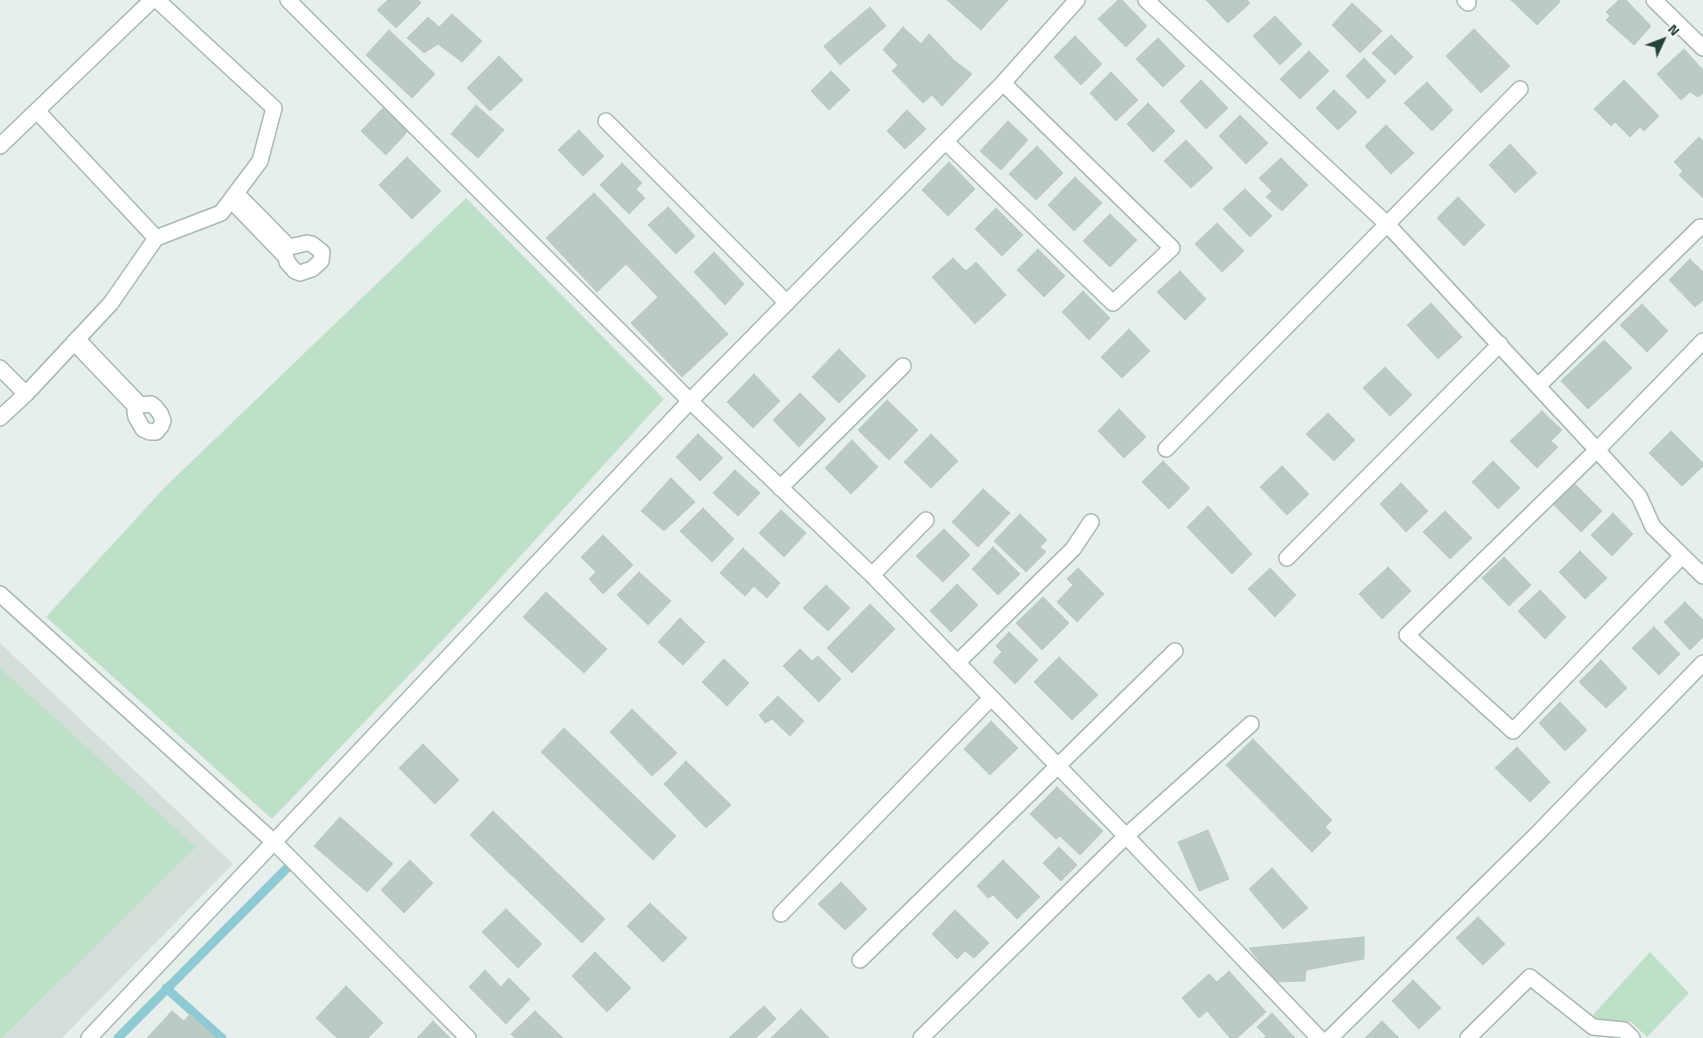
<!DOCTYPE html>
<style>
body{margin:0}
#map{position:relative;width:1703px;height:1038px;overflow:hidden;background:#e6efeb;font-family:"Titillium Web",sans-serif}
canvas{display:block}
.north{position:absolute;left:1638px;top:15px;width:50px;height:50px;-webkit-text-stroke:4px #f7fbf9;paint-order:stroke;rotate:47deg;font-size:14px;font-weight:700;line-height:20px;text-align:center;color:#24423a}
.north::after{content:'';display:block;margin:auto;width:18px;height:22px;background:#24423a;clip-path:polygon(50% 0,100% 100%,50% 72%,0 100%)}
</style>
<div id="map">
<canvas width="1703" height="1038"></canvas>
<div class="north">N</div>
</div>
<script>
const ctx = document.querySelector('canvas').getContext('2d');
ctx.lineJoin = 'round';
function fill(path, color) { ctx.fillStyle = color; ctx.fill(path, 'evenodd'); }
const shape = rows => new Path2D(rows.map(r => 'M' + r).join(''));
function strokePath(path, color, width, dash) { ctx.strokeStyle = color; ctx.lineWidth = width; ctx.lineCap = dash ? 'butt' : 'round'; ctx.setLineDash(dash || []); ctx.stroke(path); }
const built = shape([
 [0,643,233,864,62,1038,0,1038]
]);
const green = shape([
 [466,198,664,399,473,608,272,819,46,617,165,487],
 [0,668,196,847,2,1038,0,1038],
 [1650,952,1689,993,1647,1037,1631,1022,1597,1020,1592,1016]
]);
const stream = shape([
 [166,988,222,1038],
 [118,1038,289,866]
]);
const building = shape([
 [388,0,418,0,421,3,396,28,377,10,388,0],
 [947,0,1008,0,981,30,947,0],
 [1118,0,1122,0,1147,26,1126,47,1098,19,1118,0],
 [1206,0,1247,0,1250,3,1228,23,1206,0],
 [1511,0,1559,0,1560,2,1537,25,1511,0],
 [1619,0,1626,0,1651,26,1634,45,1606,20,1610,16,1606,12,1619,0],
 [1352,3,1382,31,1360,53,1332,25,1352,3],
 [870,7,886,26,840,65,824,46,870,7],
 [452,14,482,41,462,62,438,44,424,53,407,38,428,17,439,27,452,14],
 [1275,16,1302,44,1280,65,1253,36,1275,16],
 [903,27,921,44,929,34,955,61,972,74,942,106,932,95,923,103,892,71,898,65,883,50,903,27],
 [1474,29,1510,66,1481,93,1446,56,1474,29],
 [389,30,435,74,412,98,366,55,389,30],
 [1391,35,1413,57,1395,75,1372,53,1391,35],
 [1075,36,1102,64,1081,85,1054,57,1075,36],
 [1158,38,1185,66,1163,87,1136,59,1158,38],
 [1684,49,1703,70,1703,93,1698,97,1690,92,1681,100,1657,74,1684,49],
 [1309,51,1329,71,1300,99,1280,79,1309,51],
 [499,56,523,80,490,111,467,88,499,56],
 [1364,58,1386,81,1368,99,1346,76,1364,58],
 [831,71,850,90,829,110,811,91,831,71],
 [1111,72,1138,100,1116,121,1090,93,1111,72],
 [1201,80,1228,108,1206,129,1180,101,1201,80],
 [1624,80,1659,116,1644,131,1640,127,1630,137,1615,122,1611,126,1594,109,1624,80],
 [1427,82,1453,110,1432,131,1404,103,1427,82],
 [1334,90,1357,112,1338,130,1316,108,1334,90],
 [1148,103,1175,131,1153,152,1127,124,1148,103],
 [476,105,504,130,478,158,451,134,476,105],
 [383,108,408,131,386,155,361,131,383,108],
 [907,110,926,129,905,149,887,131,907,110],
 [1240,115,1268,143,1246,164,1219,136,1240,115],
 [1008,121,1028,140,1001,170,980,151,1008,121],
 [1386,125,1414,153,1391,174,1365,146,1386,125],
 [579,130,604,156,583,176,558,150,579,130],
 [1699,137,1703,141,1703,198,1679,175,1683,171,1674,162,1699,137],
 [1186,140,1213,168,1191,188,1164,161,1186,140],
 [1510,144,1537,173,1515,193,1489,165,1510,144],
 [1037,146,1063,173,1036,200,1009,174,1037,146],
 [407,157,441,191,412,219,379,185,407,157],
 [1281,158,1308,185,1282,211,1266,197,1272,191,1259,178,1281,158],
 [949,162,975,189,948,216,922,190,949,162],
 [622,163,642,183,636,189,645,198,629,214,600,185,622,163],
 [1075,177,1102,203,1074,231,1048,205,1075,177],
 [1245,189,1272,216,1250,237,1223,209,1245,189],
 [594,193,728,334,682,377,631,323,658,297,626,264,597,292,546,238,594,193],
 [1458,197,1485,225,1464,246,1437,218,1458,197],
 [668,207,695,236,676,254,648,225,668,207],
 [996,208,1023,235,1002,256,975,229,996,208],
 [1110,214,1137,240,1110,267,1083,241,1110,214],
 [1217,223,1244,251,1222,272,1195,244,1217,223],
 [1038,249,1065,276,1044,297,1017,270,1038,249],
 [714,252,744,284,725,305,694,272,714,252],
 [953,258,966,271,976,262,1006,295,975,324,932,277,953,258],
 [1690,259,1703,272,1703,300,1695,307,1669,280,1690,259],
 [1180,271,1206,299,1185,320,1157,292,1180,271],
 [1083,291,1110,318,1089,340,1062,312,1083,291],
 [1431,303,1462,337,1438,359,1407,325,1431,303],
 [1642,304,1668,331,1647,352,1620,325,1642,304],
 [1129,329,1150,351,1122,378,1101,357,1129,329],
 [1604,340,1632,368,1588,409,1561,381,1604,340],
 [839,349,866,376,839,403,812,377,839,349],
 [1385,367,1412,395,1390,416,1363,388,1385,367],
 [754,374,780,401,753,428,727,402,754,374],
 [800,393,826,419,799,447,773,420,800,393],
 [887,400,918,430,889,460,858,430,887,400],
 [1119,409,1146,437,1124,458,1098,431,1119,409],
 [1542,411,1562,430,1551,441,1558,447,1537,468,1510,441,1542,411],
 [1328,413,1355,440,1334,461,1306,434,1328,413],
 [1671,431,1703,463,1703,466,1682,486,1649,453,1671,431],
 [698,434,723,458,700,481,676,457,698,434],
 [931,434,958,461,931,488,904,462,931,434],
 [852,440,878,467,851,494,825,468,852,440],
 [1163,461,1190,488,1169,509,1142,482,1163,461],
 [1493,461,1520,488,1498,509,1472,482,1493,461],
 [1282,466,1309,494,1287,515,1260,487,1282,466],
 [735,470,760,493,738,516,713,493,735,470],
 [671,478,695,502,664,531,641,511,671,478],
 [1401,483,1428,511,1406,532,1380,504,1401,483],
 [1575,484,1602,511,1581,532,1554,505,1575,484],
 [983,489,1010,513,978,547,952,522,983,489],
 [1208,506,1252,554,1232,574,1187,527,1208,506],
 [703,508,734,539,712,562,680,531,703,508],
 [781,510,806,533,784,557,759,533,781,510],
 [1445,511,1472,538,1450,559,1423,532,1445,511],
 [1613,513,1633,534,1612,556,1591,535,1613,513],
 [1020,514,1047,540,1040,547,1046,552,1026,572,994,541,1020,514],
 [944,529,970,555,943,582,916,556,944,529],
 [603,535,633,565,603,594,589,579,596,572,581,557,603,535],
 [993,547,1020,574,998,595,972,569,993,547],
 [743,548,780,583,767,598,754,586,745,596,720,573,743,548],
 [1580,551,1607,578,1585,599,1559,572,1580,551],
 [1504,557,1531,585,1509,606,1482,578,1504,557],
 [1388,567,1411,591,1382,619,1359,594,1388,567],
 [1078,568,1104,594,1077,622,1057,602,1073,585,1067,579,1078,568],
 [1270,568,1296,595,1275,617,1248,589,1270,568],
 [639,572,671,601,648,625,617,595,639,572],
 [957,584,978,605,951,632,930,611,957,584],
 [826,585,850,608,828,631,803,608,826,585],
 [1540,590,1566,617,1545,639,1518,611,1540,590],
 [546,592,607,649,584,673,523,617,546,592],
 [1043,597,1069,623,1042,650,1016,623,1043,597],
 [1685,602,1703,620,1703,637,1690,650,1664,622,1685,602],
 [870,604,895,629,852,673,827,648,870,604],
 [680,618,705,642,683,665,658,642,680,618],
 [1654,627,1680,654,1659,675,1632,648,1654,627],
 [1009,632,1038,660,1015,684,993,662,1002,652,996,646,1009,632],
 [800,649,812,661,818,656,841,679,819,702,783,666,800,649],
 [1059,657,1098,695,1072,720,1034,682,1059,657],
 [724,659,749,683,727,706,702,682,724,659],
 [1601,660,1627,688,1606,708,1579,682,1601,660],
 [778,696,804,721,790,736,772,719,765,723,759,715,778,696],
 [1560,702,1587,730,1565,751,1539,723,1560,702],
 [632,709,677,753,652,776,610,732,632,709],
 [991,721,1018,748,990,775,964,749,991,721],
 [564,728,676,836,653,860,541,752,564,728],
 [1253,739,1332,820,1325,827,1331,833,1312,852,1226,765,1253,739],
 [423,744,459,780,435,804,399,768,423,744],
 [1517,747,1550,782,1530,802,1495,768,1517,747],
 [686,761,731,805,706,828,664,784,686,761],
 [1057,787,1103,831,1080,855,1060,836,1056,839,1030,814,1057,787],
 [493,811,605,919,582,943,470,835,493,811],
 [340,817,393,864,367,892,314,846,340,817],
 [1208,830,1229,879,1199,891,1178,842,1208,830],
 [1059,847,1077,865,1061,881,1043,863,1059,847],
 [410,860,433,883,404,913,381,890,410,860],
 [1003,860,1040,897,1017,919,993,895,988,898,977,886,1003,860],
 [1272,868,1308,908,1283,929,1249,889,1272,868],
 [841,882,867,909,845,930,818,904,841,882],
 [650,903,687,938,663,962,627,926,650,903],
 [506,909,542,944,518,968,482,932,506,909],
 [955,910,989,943,974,958,965,951,957,959,932,934,955,910],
 [1478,917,1505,944,1483,965,1456,938,1478,917],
 [1364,937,1364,959,1306,970,1305,981,1275,982,1249,948,1364,937],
 [595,952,631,988,607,1012,572,976,595,952],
 [485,970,501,987,509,978,530,999,506,1024,469,987,485,970],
 [1229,971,1266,1012,1237,1038,1230,1038,1207,1011,1199,1018,1182,998,1209,974,1217,982,1229,971],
 [1413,980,1441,1008,1419,1029,1392,1001,1413,980],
 [346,986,383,1023,368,1038,337,1038,316,1018,346,986],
 [764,1006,776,1019,756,1038,729,1038,764,1006],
 [801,1009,829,1038,771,1038,801,1009],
 [172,1011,184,1021,190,1014,216,1038,147,1038,172,1011],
 [535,1011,563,1038,515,1038,511,1034,535,1011],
 [1272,1013,1295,1038,1264,1038,1266,1036,1257,1027,1272,1013],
 [433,1021,450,1038,417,1038,433,1021],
 [1382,1021,1399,1038,1365,1038,1382,1021]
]);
const street = shape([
 [288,0,690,401,872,575,1126,836,1319,1038],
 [1146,0,1387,224,1597,450,1639,496,1653,527,1703,576],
 [1465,0,1468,3],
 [1654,0,1703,48],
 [37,111,156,238],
 [606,121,787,303],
 [946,142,1113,303,1172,248,1003,83],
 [0,146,152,0],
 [231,200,286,257,287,262,295,271,300,273,312,269,321,261,322,252,312,244,307,243,289,247,236,193],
 [74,342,137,408,135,411,136,417,143,429,150,432,156,432,161,426,163,421,160,413,155,407,151,404,140,405,77,339],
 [0,368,26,394],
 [1538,386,1700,227],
 [0,418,26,394,111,303,156,238,221,213,260,161,274,108,157,0],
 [1166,449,1520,89],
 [780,488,903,366],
 [1681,557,1513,731,1407,635,1597,450,1703,341],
 [1287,558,1500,344],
 [872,575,926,520],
 [0,594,275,843,468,1038],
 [957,663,1073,549,1091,522],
 [781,914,991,698],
 [860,960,1175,651],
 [89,1038,690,401,1003,83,1077,0],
 [921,1038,1126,836,1251,724],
 [1330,1038,1537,834,1703,663],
 [1468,1038,1530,977,1593,1027,1624,1030,1632,1038]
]);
fill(built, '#d4dfda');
fill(green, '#bfe0c8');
strokePath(stream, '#8ec9d4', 9);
fill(building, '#bbcac4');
strokePath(building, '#b8c9c2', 1);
strokePath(street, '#a8b8b2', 18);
strokePath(street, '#fff', 15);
</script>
